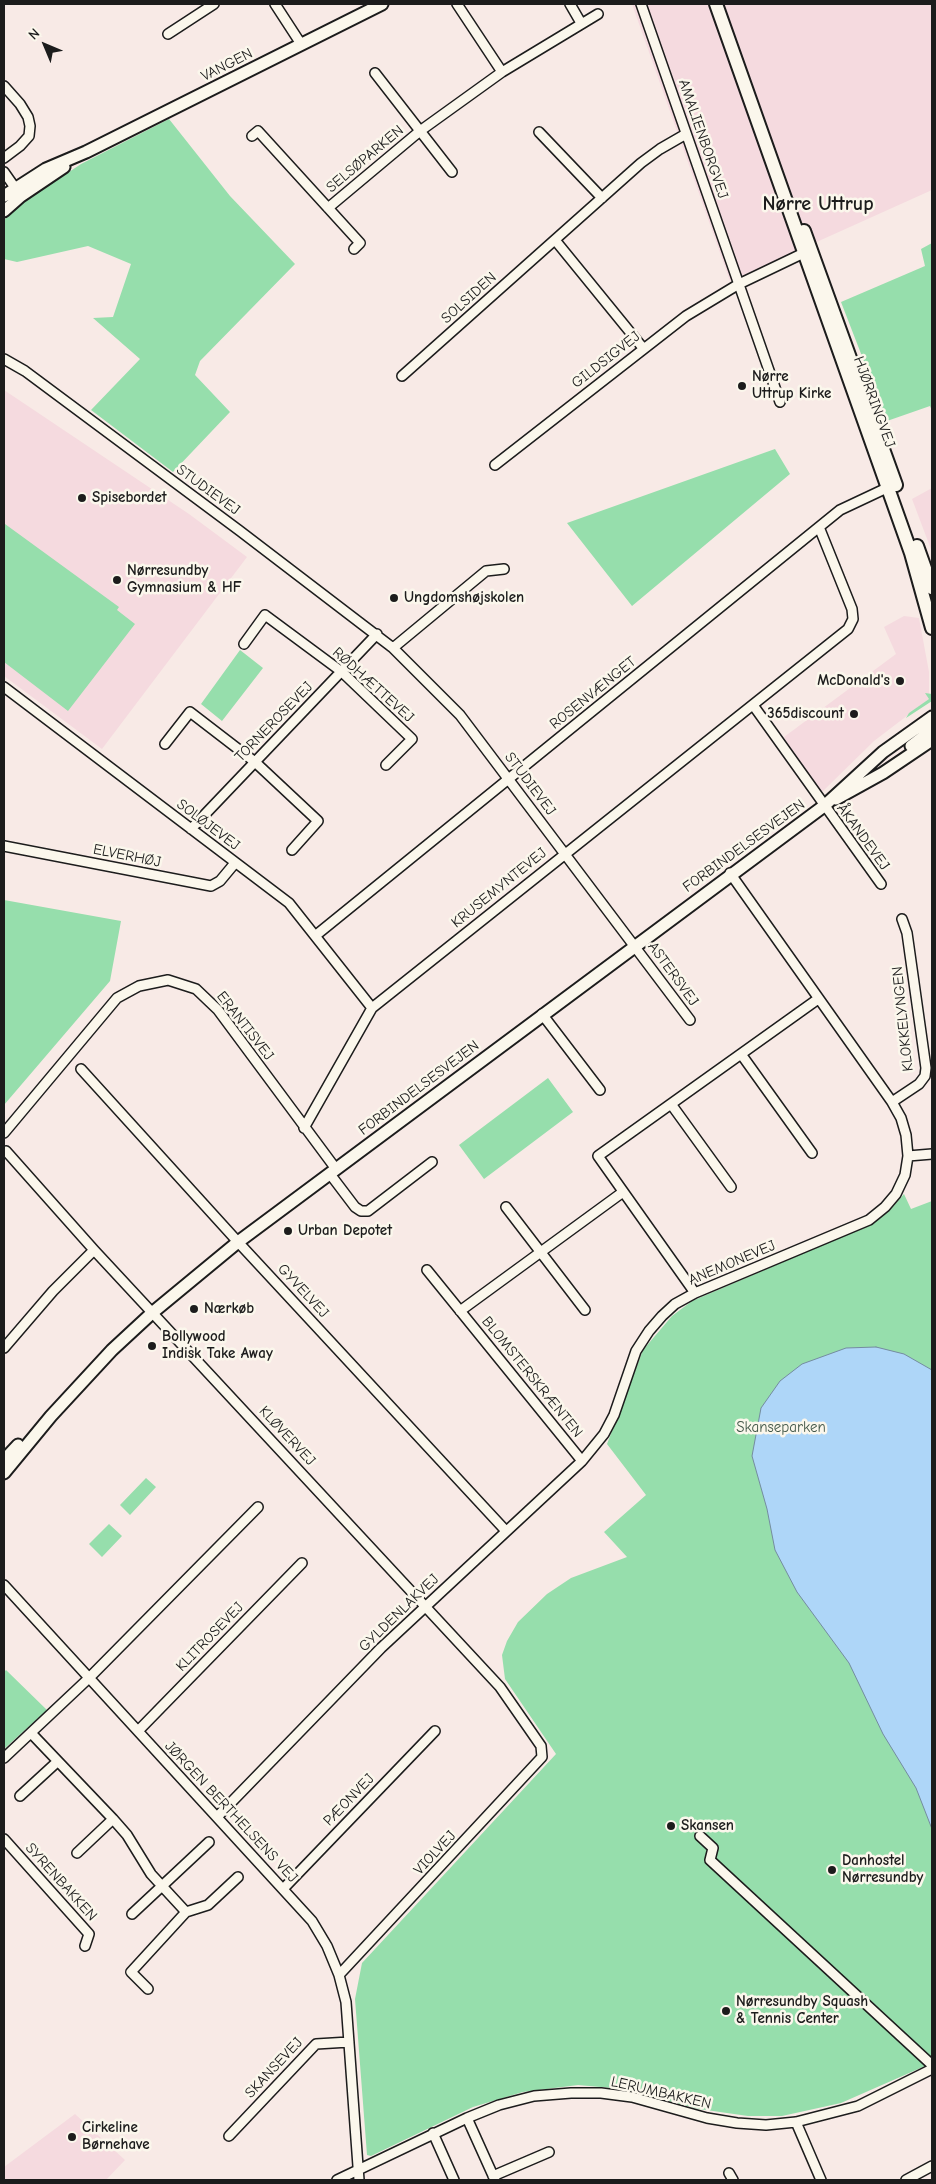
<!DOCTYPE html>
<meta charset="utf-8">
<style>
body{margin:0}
#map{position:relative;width:936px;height:2184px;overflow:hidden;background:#f8eae6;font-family:"Comic Neue",sans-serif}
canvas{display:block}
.frame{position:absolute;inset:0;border:5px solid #1c1c1c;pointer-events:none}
.north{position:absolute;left:20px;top:20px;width:50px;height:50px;-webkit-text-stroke:4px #fbf7ec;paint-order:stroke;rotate:315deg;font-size:14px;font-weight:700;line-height:20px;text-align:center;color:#1c1c1c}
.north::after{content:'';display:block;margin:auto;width:18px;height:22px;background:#1c1c1c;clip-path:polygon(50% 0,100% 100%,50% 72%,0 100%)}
</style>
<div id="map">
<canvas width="936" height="2184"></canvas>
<div class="frame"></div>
<div class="north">N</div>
</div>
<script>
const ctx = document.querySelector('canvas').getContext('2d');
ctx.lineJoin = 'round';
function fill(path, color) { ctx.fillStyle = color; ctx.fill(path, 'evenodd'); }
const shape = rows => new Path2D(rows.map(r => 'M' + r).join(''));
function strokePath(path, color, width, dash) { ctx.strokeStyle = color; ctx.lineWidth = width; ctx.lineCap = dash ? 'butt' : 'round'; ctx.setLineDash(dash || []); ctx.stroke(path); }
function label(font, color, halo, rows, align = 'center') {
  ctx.font = font + ' "Comic Neue",sans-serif'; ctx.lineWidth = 5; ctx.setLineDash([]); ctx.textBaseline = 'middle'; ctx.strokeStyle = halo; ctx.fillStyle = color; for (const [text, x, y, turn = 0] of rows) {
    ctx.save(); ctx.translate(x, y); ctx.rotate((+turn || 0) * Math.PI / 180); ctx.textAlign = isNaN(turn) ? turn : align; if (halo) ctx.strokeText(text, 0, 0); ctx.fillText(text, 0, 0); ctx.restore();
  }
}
const built = shape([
 [632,4,932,4,932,190,730,281],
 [4,390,189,514,247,557,102,749,4,676],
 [932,488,932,552,912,499],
 [904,616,919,618,929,672,929,699,874,741,821,793,794,756,784,737,896,654,884,627],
 [75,2114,125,2160,106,2180,4,2180,4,2167]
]);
const green = shape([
 [169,119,230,196,295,264,200,361,195,375,230,412,173,472,91,410,140,359,93,318,113,317,131,264,88,246,17,262,4,259,4,220,18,206,81,164],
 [932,243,932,411,930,406,887,421,841,302,925,266,921,249],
 [775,449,790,474,632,606,567,523],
 [4,521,5,524,119,607,117,610,135,624,68,711,4,662],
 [240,650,263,668,222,721,201,704],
 [925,693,932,694,932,701,906,718,909,713,929,699],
 [4,900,121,921,110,981,4,1105],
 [548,1078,573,1112,484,1179,459,1145],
 [904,1194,911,1209,932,1201,932,2063,841,2103,782,2116,748,2116,699,2109,623,2089,578,2085,523,2092,473,2107,371,2156,367,2155,355,1999,362,1963,556,1754,505,1679,502,1655,507,1641,518,1622,547,1594,571,1578,627,1557,604,1532,646,1495,607,1444,643,1350,672,1316,692,1301,872,1224,888,1212],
 [146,1478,156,1487,130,1515,120,1505],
 [109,1524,122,1536,102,1557,89,1544],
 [6,1670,47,1710,4,1749,4,1672]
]);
const water = shape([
 [876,1347,904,1354,932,1370,932,1829,916,1788,883,1734,849,1663,797,1592,775,1550,767,1509,752,1456,761,1408,780,1381,802,1364,846,1348,876,1347]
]);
const minor = shape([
 [275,4,301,44],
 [457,4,502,72],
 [570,4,581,23],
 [641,4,780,402],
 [168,34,214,4],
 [375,73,452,172],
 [4,86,20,104,28,117,30,126,29,136,20,146,4,158],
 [539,132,602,198],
 [252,136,258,131,360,243,354,249],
 [4,172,18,192],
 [328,208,420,131,502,72,598,14],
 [555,240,643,348],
 [4,359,25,371,240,531,393,648,460,715,690,1020],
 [402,376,641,163,660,149,686,134],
 [495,465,686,316,739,284,810,250],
 [244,644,265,615,342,672,412,739,386,765],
 [393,648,486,571,504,569],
 [4,687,289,903,372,1008],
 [753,705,881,884],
 [165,744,190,712,255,762,318,821,292,850],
 [191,829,377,634],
 [4,846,211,886,220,881,235,863],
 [315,936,840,510,891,486],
 [542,1014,600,1090],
 [741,1054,812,1153],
 [81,1069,238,1242,506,1531],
 [892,1102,919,1084,925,1076,926,1068,907,933,902,919],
 [671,1104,731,1187],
 [304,1128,372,1008,848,629,853,619,852,609,819,527],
 [4,1133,117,998,139,986,168,980,196,989,218,1010,336,1169],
 [6,1151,94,1250,500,1687,541,1746,542,1757,339,1975],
 [908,1156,932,1154],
 [330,1174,355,1207,361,1211,368,1211,432,1162],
 [506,1207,585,1310],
 [427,1270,582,1461],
 [695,1293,598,1156,818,999],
 [460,1311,623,1192],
 [4,1348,53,1291,94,1250],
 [4,1585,312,1921,327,1946,339,1975,346,2002,359,2180],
 [138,1731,302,1563],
 [31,1733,113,1819,77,1853],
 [4,1758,89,1678,258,1507],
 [20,1796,57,1762],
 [217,1817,381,1648,582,1461,604,1434,614,1415,636,1351,649,1331,662,1316,675,1304,695,1293,869,1220,885,1207,896,1194,905,1175,908,1156,906,1135,901,1118,892,1102,730,873],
 [113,1819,127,1835,151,1874,162,1886,132,1914],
 [700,1836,713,1848,710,1860,932,2065],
 [4,1839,89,1934,85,1946],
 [283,1889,435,1731],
 [186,1912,208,1905,238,1877],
 [148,1989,131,1972,186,1912,162,1886,209,1842],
 [467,2118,495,2180],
 [796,2122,821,2180],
 [433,2133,454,2180],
 [229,2136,316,2044,349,2042],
 [729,2173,733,2180],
 [493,2176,549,2152],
 [337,2180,467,2118,499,2105,534,2096,571,2093,601,2093,632,2097,707,2118,737,2123,766,2125,796,2122,858,2106,932,2069],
 [906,2180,932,2166]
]);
const tertiary = shape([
 [4,196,46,169,86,152,382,4],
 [4,211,21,196,64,167],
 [911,746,932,730],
 [836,799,883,773,932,740],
 [4,1460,18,1445],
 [4,1473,51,1416,112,1350,152,1313,238,1242,824,806,883,752,932,717]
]);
const secondary = shape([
 [716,4,911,553,932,628],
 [804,231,896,485],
 [917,546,932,588]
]);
const markers = [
 [742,386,5,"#1c1c1c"],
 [82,498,5,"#1c1c1c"],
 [117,580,5,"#1c1c1c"],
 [394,598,5,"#1c1c1c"],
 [900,681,5,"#1c1c1c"],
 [854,714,5,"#1c1c1c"],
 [288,1231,5,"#1c1c1c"],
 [194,1309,5,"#1c1c1c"],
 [152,1346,5,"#1c1c1c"],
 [671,1826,5,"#1c1c1c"],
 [832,1870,5,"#1c1c1c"],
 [726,2011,5,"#1c1c1c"],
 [72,2137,5,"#1c1c1c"]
];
const streetNames = [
 ["VANGEN",227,65,-27],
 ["AMALIENBORGVEJ",703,139,71],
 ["SELSØPARKEN",365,159,-40],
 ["SOLSIDEN",469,298,-42],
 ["GILDSIGVEJ",606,360,-38],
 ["HJØRRINGVEJ",874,402,70],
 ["STUDIEVEJ",208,490,36],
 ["RØDHÆTTEVEJ",373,685,42],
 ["ROSENVÆNGET",593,693,-39],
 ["TORNEROSEVEJ",274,722,-46],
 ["STUDIEVEJ",530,784,53],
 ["SOLØJEVEJ",208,825,37],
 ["ÅKANDEVEJ",863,837,54],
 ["FORBINDELSESVEJEN",744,846,-36],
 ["ELVERHØJ",127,856,11],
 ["KRUSEMYNTEVEJ",499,888,-39],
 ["ASTERSVEJ",673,974,54],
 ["KLOKKELYNGEN",903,1019,-96],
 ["ERANTISVEJ",245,1026,52],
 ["FORBINDELSESVEJEN",419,1088,-37],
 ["ANEMONEVEJ",732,1263,-23],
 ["GYVELVEJ",303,1291,47],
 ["BLOMSTERSKRÆNTEN",532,1377,51],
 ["KLØVERVEJ",287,1436,47],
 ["GYLDENLAKVEJ",399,1613,-44],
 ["KLITROSEVEJ",210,1637,-46],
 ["PÆONVEJ",349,1800,-46],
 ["JØRGEN BERTHELSENS VEJ",231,1812,47],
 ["VIOLVEJ",435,1853,-47],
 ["SYRENBAKKEN",61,1882,48],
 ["SKANSEVEJ",274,2068,-47],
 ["LERUMBAKKEN",661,2093,13]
];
const poiNames = [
 ["Nørre",752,377],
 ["Uttrup Kirke",752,394],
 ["Spisebordet",92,498],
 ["Nørresundby",127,571],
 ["Gymnasium & HF",127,588],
 ["Ungdomshøjskolen",404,598],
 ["McDonald's",890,681,"right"],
 ["365discount",844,714,"right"],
 ["Urban Depotet",298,1231],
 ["Nærkøb",204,1309],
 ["Bollywood",162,1337],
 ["Indisk Take Away",162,1354],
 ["Skansen",681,1826],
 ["Danhostel",842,1861],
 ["Nørresundby",842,1878],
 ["Nørresundby Squash",736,2002],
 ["& Tennis Center",736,2019],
 ["Cirkeline",82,2128],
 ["Børnehave",82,2145]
];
const parkNames = [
 ["Skanseparken",781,1428]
];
const districtNames = [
 ["Nørre Uttrup",818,204]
];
fill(built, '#f5dadf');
fill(green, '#96deac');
fill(water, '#aed6f8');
strokePath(water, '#748ca0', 1);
strokePath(minor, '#1c1c1c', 12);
strokePath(tertiary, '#1c1c1c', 15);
strokePath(secondary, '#1c1c1c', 16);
strokePath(minor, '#fbf7ec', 9);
strokePath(tertiary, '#fbf7ec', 11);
strokePath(secondary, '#fbf7ec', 12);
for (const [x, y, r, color] of markers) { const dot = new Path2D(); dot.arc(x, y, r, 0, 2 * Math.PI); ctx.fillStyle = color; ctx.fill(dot); strokePath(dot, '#fbf7ec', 2); }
label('15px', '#1c1c1c', '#fbf7ec', streetNames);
label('bold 15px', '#1c1c1c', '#fbf7ec', poiNames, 'left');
label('15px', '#415647', '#fbf7ec', parkNames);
label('bold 20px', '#1c1c1c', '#fbf7ec', districtNames);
</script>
